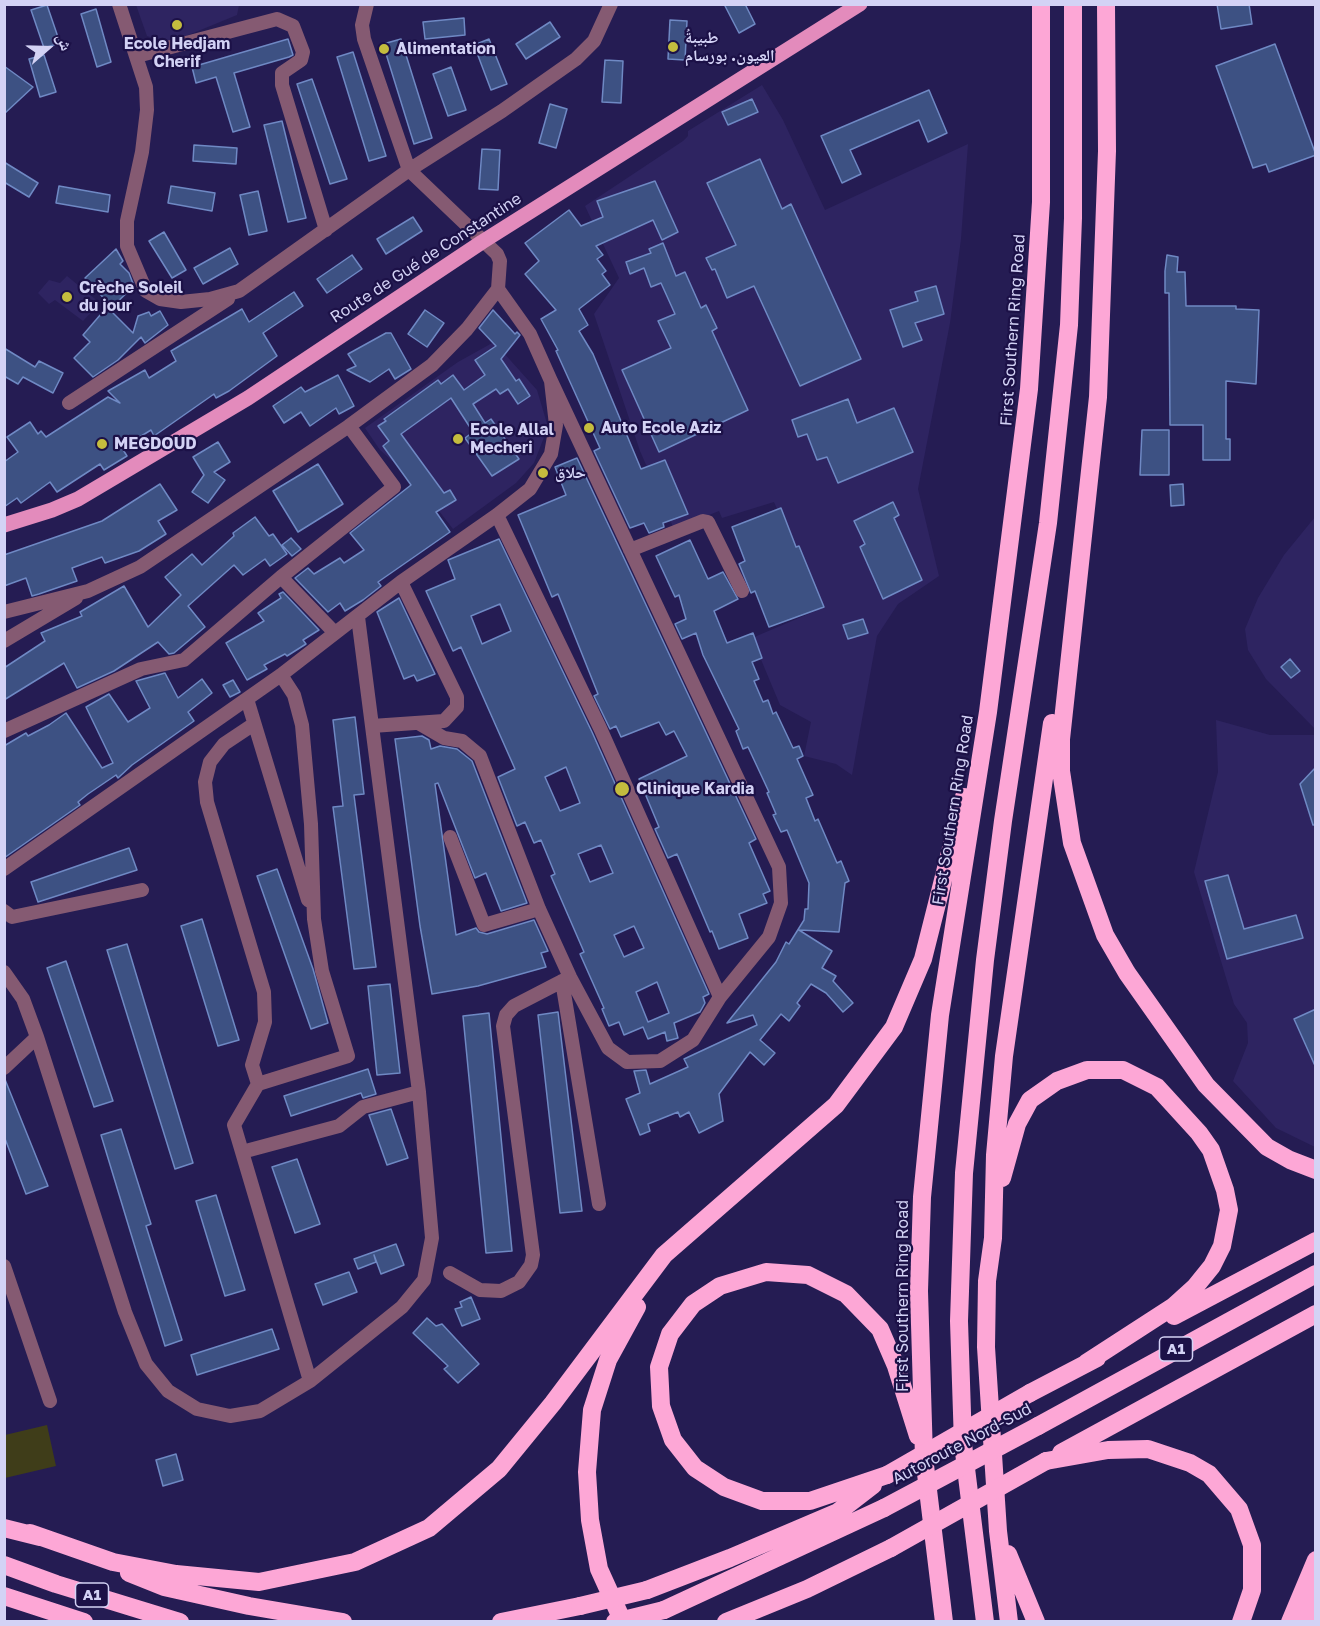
<!DOCTYPE html>
<meta charset="utf-8">
<style>
body{margin:0}
#map{position:relative;width:1320px;height:1626px;overflow:hidden;background:#251c53;font-family:"Golos Text","Noto Naskh Arabic",sans-serif}
canvas{display:block}
.frame{position:absolute;inset:0;border:6px solid #d3d2f5;pointer-events:none}
.north{position:absolute;left:18px;top:18px;width:60px;height:60px;-webkit-text-stroke:4px #1c1147;paint-order:stroke;rotate:70deg;font-size:16px;font-weight:700;line-height:24px;text-align:center;color:#d3d2f5}
.north::after{content:'';display:block;margin:auto;width:21px;height:27px;background:#d3d2f5;clip-path:polygon(50% 0,100% 100%,50% 72%,0 100%)}
</style>
<div id="map">
<canvas width="1320" height="1626"></canvas>
<div class="frame"></div>
<div class="north">ش</div>
</div>
<script>
const ctx = document.querySelector('canvas').getContext('2d');
ctx.lineJoin = 'round';
function fill(path, color) { ctx.fillStyle = color; ctx.fill(path, 'evenodd'); }
const shape = rows => new Path2D(rows.map(r => 'M' + r).join(''));
function strokePath(path, color, width, dash) { ctx.strokeStyle = color; ctx.lineWidth = width; ctx.lineCap = dash ? 'butt' : 'round'; ctx.setLineDash(dash || []); ctx.stroke(path); }
function label(font, color, halo, rows, align = 'center') {
  ctx.font = font + ' "Golos Text","Noto Naskh Arabic",sans-serif'; ctx.lineWidth = 4.5; ctx.setLineDash([]); ctx.textBaseline = 'middle'; ctx.strokeStyle = halo; ctx.fillStyle = color; for (const [text, x, y, turn = 0] of rows) {
    ctx.save(); ctx.translate(x, y); ctx.rotate((+turn || 0) * Math.PI / 180); ctx.textAlign = isNaN(turn) ? turn : align; if (halo) ctx.strokeText(text, 0, 0); ctx.fillText(text, 0, 0); ctx.restore();
  }
}
const built = shape([
 [136,5,239,5,237,15,169,43,147,36],
 [762,85,783,120,825,210,968,144,961,239,950,323,918,489,939,576,898,604,877,636,852,775,836,764,804,756,811,722,780,705,752,638,820,609,774,502,722,518,719,511,674,529,640,451,594,314,619,278,585,206,683,141,688,136,688,131],
 [67,276,100,303,83,321,55,300,49,304,38,293,49,280,60,283],
 [494,342,537,390,548,427,534,463,516,483,453,529,418,484,380,450,365,428,458,362],
 [1315,517,1315,729,1266,679,1248,650,1245,629,1258,598,1284,555],
 [1216,720,1270,735,1315,735,1315,1147,1276,1128,1233,1081,1248,1043,1247,1023,1234,1004,1194,872,1218,772]
]);
const green = shape([
 [47,1425,56,1466,5,1478,5,1435]
]);
const building = shape([
 [724,4,745,4,755,24,739,33,724,4],
 [1217,4,1249,4,1252,24,1221,29,1217,4],
 [47,5,60,43,44,48,31,10,47,5],
 [96,9,111,62,97,67,81,14,96,9],
 [464,18,465,35,425,39,423,22,464,18],
 [670,20,687,21,685,60,668,59,670,20],
 [550,22,560,37,526,59,516,44,550,22],
 [288,39,293,55,289,57,234,73,250,127,233,132,216,77,196,83,192,67,288,39],
 [401,39,432,138,414,144,383,44,401,39],
 [489,39,507,84,491,90,474,45,489,39],
 [1275,44,1316,155,1269,172,1266,164,1253,168,1216,66,1275,44],
 [353,52,386,156,369,161,337,57,353,52],
 [44,55,56,92,40,97,29,59,44,55],
 [605,60,623,61,621,103,602,102,605,60],
 [4,66,33,87,4,114,4,66],
 [451,67,466,110,448,116,433,74,451,67],
 [312,79,347,179,330,184,297,84,312,79],
 [929,90,947,133,928,142,919,120,850,150,861,174,842,183,821,136,929,90],
 [752,99,758,112,728,125,722,112,752,99],
 [550,104,567,109,556,148,539,143,550,104],
 [282,121,306,218,288,222,264,125,282,121],
 [194,145,237,148,236,164,193,161,194,145],
 [482,149,500,150,498,190,479,189,482,149],
 [760,159,782,209,791,204,861,359,800,386,754,286,727,298,715,269,712,270,706,258,736,245,707,183,760,159],
 [4,162,38,183,29,197,4,182,4,162],
 [655,181,678,232,662,240,653,220,596,246,603,255,597,259,606,271,602,274,610,285,579,309,588,325,579,331,593,354,641,469,665,460,688,514,663,523,664,527,649,533,644,523,630,528,594,451,600,448,556,351,558,350,541,319,556,310,525,274,539,261,525,243,569,210,581,226,603,217,597,201,655,181],
 [59,186,110,195,108,212,56,203,59,186],
 [171,186,215,193,212,211,168,203,171,186],
 [258,191,267,231,249,235,240,195,258,191],
 [413,217,422,231,386,254,377,239,413,217],
 [164,232,186,270,172,278,149,241,164,232],
 [663,243,676,276,685,272,701,308,706,305,717,328,712,331,748,410,659,452,622,370,671,348,658,321,675,314,661,283,651,287,644,268,630,274,626,262,651,253,649,249,663,243],
 [230,248,238,264,203,284,194,268,230,248],
 [116,249,123,261,120,264,129,273,134,286,112,307,85,278,116,249],
 [352,255,362,269,327,293,317,279,352,255],
 [1167,255,1178,257,1177,272,1185,272,1186,306,1236,306,1236,309,1259,310,1256,384,1226,381,1226,439,1230,439,1230,460,1203,460,1203,425,1170,425,1169,293,1165,293,1165,271,1167,255],
 [936,286,944,314,915,323,922,340,903,347,890,310,918,301,915,292,936,286],
 [294,292,303,306,263,333,277,356,229,391,216,398,214,394,154,436,151,430,122,448,127,456,104,470,100,464,57,492,50,482,21,503,17,498,4,507,4,462,18,452,7,437,30,422,38,434,41,431,46,437,108,397,120,403,108,391,145,370,149,378,176,361,171,351,242,309,249,322,294,292],
 [107,307,133,333,138,316,149,312,151,316,160,311,168,325,145,343,141,337,118,360,93,377,74,358,90,342,83,335,107,307],
 [425,310,444,323,427,347,408,334,425,310],
 [493,310,515,334,517,332,520,335,501,359,516,381,519,379,530,396,518,404,508,389,500,394,496,389,473,404,485,423,491,419,519,459,492,476,465,438,473,432,451,398,401,434,444,493,450,490,456,500,436,512,450,532,378,582,381,586,363,600,345,611,340,603,328,612,295,578,308,568,314,574,340,558,344,563,364,550,350,533,411,485,383,446,389,441,378,426,386,421,384,419,438,380,441,384,453,375,464,390,485,375,475,360,496,346,479,328,493,310],
 [386,333,391,333,411,369,395,379,389,369,370,382,347,370,356,366,348,354,386,333],
 [4,348,35,367,39,361,63,373,53,393,23,377,18,384,4,376,4,348],
 [338,375,354,406,339,414,336,408,310,426,301,412,284,423,273,406,301,387,305,392,338,375],
 [848,399,857,423,894,408,913,452,838,483,827,457,817,460,807,434,798,437,792,420,848,399],
 [1142,430,1169,430,1169,475,1140,475,1142,430],
 [218,442,230,462,214,472,225,480,208,503,192,492,204,475,193,457,218,442],
 [577,458,756,839,749,843,770,891,763,894,767,903,739,914,748,938,719,949,712,931,710,932,677,854,668,858,655,829,659,827,639,779,687,756,674,731,666,735,659,722,621,737,616,726,610,729,594,696,598,694,558,594,552,597,518,515,566,495,555,467,577,458],
 [318,464,343,504,298,532,273,491,318,464],
 [160,484,177,510,158,521,166,534,139,551,105,563,102,557,72,568,77,581,39,594,32,596,26,578,4,586,4,555,102,521,160,484],
 [1183,484,1184,505,1171,506,1170,485,1183,484],
 [893,502,899,515,894,518,922,580,883,599,860,547,865,544,854,521,893,502],
 [781,508,796,547,799,546,824,607,769,627,755,591,751,593,739,564,745,561,732,527,781,508],
 [255,517,269,536,273,534,287,554,270,566,265,559,243,575,234,565,188,606,205,627,174,653,169,654,158,642,114,671,77,688,64,663,4,700,4,668,45,641,41,633,82,616,80,612,124,586,148,627,181,595,165,577,192,554,202,565,234,536,233,533,255,517],
 [291,538,301,549,292,556,282,545,291,538],
 [499,539,592,732,709,994,703,997,705,1003,700,1012,674,1023,678,1038,667,1041,665,1032,648,1039,643,1027,624,1035,619,1022,609,1026,602,1009,604,1008,580,954,584,952,551,876,555,874,541,840,534,843,525,822,517,826,498,777,515,769,461,647,453,651,426,591,455,579,448,560,499,539],
 [500,604,511,631,482,644,471,616,500,604],
 [566,767,580,803,560,811,545,777,566,767],
 [601,845,613,873,590,882,578,854,601,845],
 [634,926,644,948,624,957,614,935,634,926],
 [657,982,669,1013,648,1022,636,992,657,982],
 [690,540,708,579,723,572,738,599,714,611,727,643,753,633,762,658,752,662,759,679,754,681,763,702,768,700,773,714,776,712,793,748,799,746,803,756,797,759,813,795,806,798,815,821,818,819,837,863,841,861,849,881,845,883,839,932,799,930,832,951,822,968,836,976,833,981,853,1003,843,1012,826,993,811,984,797,1003,800,1006,789,1021,781,1014,760,1040,775,1053,764,1065,750,1052,719,1094,723,1121,699,1133,689,1112,680,1117,678,1112,648,1124,650,1131,640,1135,626,1099,640,1093,634,1071,646,1070,650,1084,688,1067,684,1059,757,1025,753,1015,727,1023,776,962,786,942,789,944,804,920,805,909,808,909,809,883,787,830,781,832,773,815,776,814,767,793,769,792,748,747,743,749,736,731,739,729,703,655,696,633,682,639,675,624,686,619,679,595,675,597,656,556,690,540],
 [283,592,319,630,303,640,306,644,287,656,285,654,264,665,267,669,247,680,226,643,264,621,258,613,281,598,279,594,283,592],
 [399,598,435,674,417,681,414,675,404,679,377,612,399,598],
 [863,619,868,633,848,639,843,625,863,619],
 [1290,659,1300,671,1291,678,1281,667,1290,659],
 [165,673,178,698,202,679,212,693,188,712,194,721,132,765,118,778,116,775,88,794,78,802,80,805,4,858,4,746,26,733,28,736,49,725,66,713,102,768,113,763,86,707,109,694,128,722,150,708,136,681,165,673],
 [233,680,240,692,230,697,223,685,233,680],
 [355,717,364,794,354,795,376,967,354,969,333,807,343,806,333,720,355,717],
 [422,736,429,740,431,749,440,746,457,749,472,761,527,903,501,911,486,873,475,878,438,783,435,784,456,935,476,928,479,932,487,934,534,920,548,951,541,953,546,967,478,986,432,994,420,926,395,739,422,736],
 [1316,767,1316,825,1313,825,1300,784,1316,767],
 [129,848,137,870,38,902,31,882,129,848],
 [277,869,313,969,328,1023,311,1029,257,876,277,869],
 [1228,875,1244,929,1296,915,1303,938,1227,959,1205,881,1228,875],
 [202,919,239,1040,218,1046,181,926,202,919],
 [127,944,193,1163,175,1169,107,950,127,944],
 [66,961,113,1101,94,1107,47,968,66,961],
 [390,984,400,1073,377,1075,368,986,390,984],
 [1316,1009,1316,1068,1294,1019,1316,1009],
 [558,1012,582,1211,560,1213,538,1015,558,1012],
 [489,1013,512,1251,486,1253,463,1016,489,1013],
 [368,1069,376,1094,363,1098,361,1093,291,1116,284,1096,368,1069],
 [4,1077,48,1186,26,1194,4,1136,4,1077],
 [391,1109,408,1158,387,1165,369,1115,391,1109],
 [121,1129,151,1224,146,1226,182,1340,165,1346,101,1135,121,1129],
 [297,1159,320,1224,295,1233,272,1167,297,1159],
 [216,1195,245,1290,225,1296,196,1201,216,1195],
 [396,1244,404,1265,381,1274,374,1255,376,1262,358,1269,354,1259,396,1244],
 [349,1272,357,1292,323,1305,315,1284,349,1272],
 [471,1297,480,1319,462,1326,455,1309,462,1307,460,1302,471,1297],
 [427,1318,436,1326,442,1324,479,1364,458,1383,444,1369,448,1366,413,1333,427,1318],
 [272,1329,279,1349,197,1375,191,1355,272,1329],
 [176,1454,183,1480,163,1486,156,1460,176,1454]
]);
const minor = shape([
 [119,4,146,87,147,110,142,152,127,221,127,246,146,291,160,299,181,302,210,299,239,291,409,170,502,111,576,59,594,41,611,4],
 [137,56,277,19,293,26,303,52,301,60,282,73,282,85,326,230],
 [69,403,228,299],
 [497,515,600,728,720,997],
 [630,550,703,521,708,522,742,591],
 [281,577,335,633],
 [4,612,88,591,140,567,349,426,432,365,467,329,498,289,500,261,497,254,409,170,364,39,362,25,367,4],
 [4,641,76,598],
 [281,675,294,695,302,725,311,824,314,919,322,971,348,1056,258,1084,234,1125,310,1381],
 [247,699,308,900],
 [254,724,224,744,210,762,205,782,207,802,264,992,265,1022,252,1065,258,1084],
 [420,724,444,738,462,741,480,756,539,909,570,977,608,1048,627,1062,660,1061,693,1040,720,997,769,937,781,903,779,867,551,381],
 [372,726,444,721,457,707,457,697,401,582],
 [4,731,141,669,184,660,281,577,394,487,349,426],
 [450,837,484,925,539,909],
 [4,869,281,675,401,582,497,515,530,489,551,454,556,425,551,381,530,334,498,289],
 [4,911,12,917,142,890],
 [4,972,23,999,37,1037,125,1312,146,1364,168,1391,197,1409,230,1416,260,1411,310,1381,402,1307,424,1280,432,1238,419,1092,358,617],
 [562,981,599,1204],
 [4,1068,37,1037],
 [242,1152,339,1126,363,1107,419,1092],
 [4,1266,50,1401],
 [450,1273,480,1290,501,1291,519,1282,531,1265,533,1255,503,1026,506,1015,514,1006,570,977]
]);
const major = shape([
 [4,525,52,510,78,499,248,398,482,242,860,4]
]);
const highway = shape([
 [1106,4,1107,151,1098,397,1061,739,1061,771,1072,843,1105,935,1127,973,1206,1085,1267,1147,1290,1160,1316,1170],
 [1002,1178,1017,1124,1030,1100,1057,1081,1087,1070,1123,1070,1157,1087,1199,1133,1211,1150,1225,1190,1229,1210,1222,1246,1212,1266,1195,1287,1174,1306,1086,1363],
 [1174,1316,1316,1241],
 [1030,1393,1097,1358],
 [1038,1426,1316,1274],
 [1061,1453,1316,1314],
 [1046,1461,1108,1450,1148,1449,1190,1463,1209,1474,1239,1509,1252,1545,1252,1590,1241,1622],
 [887,1475,810,1501,762,1501,724,1487,695,1468,673,1440,661,1406,659,1367,670,1334,693,1304,720,1286,766,1272,808,1275,846,1294,880,1329,896,1366,918,1436],
 [4,1528,40,1537],
 [30,1533,113,1562,176,1574,259,1582,355,1562,429,1528,499,1469,553,1403,664,1255,836,1105,894,1027,923,959,964,797],
 [1008,1554,1036,1622],
 [4,1565,56,1584,180,1622],
 [129,1573,164,1587,249,1606,343,1622],
 [647,1590,730,1558,838,1512,873,1485],
 [4,1596,84,1622],
 [664,1610,884,1508],
 [501,1622,580,1606],
 [623,1622,599,1569,590,1520,587,1472,592,1410,608,1360,637,1307],
 [726,1622,807,1589,891,1548],
 [944,1622,924,1457,919,1291,922,1197,940,1015,988,712,1029,389,1041,202,1041,4],
 [985,1622,963,1444,959,1321,964,1173,985,960,1003,821,1048,523,1069,325,1073,218,1073,4],
 [1009,1622,998,1531,986,1347,987,1281,993,1238,995,1155,1004,1056,1052,723],
 [1290,1622,1316,1560],
 [1305,1622,1316,1586]
]);
const highwayBridge = shape([
 [887,1475,1030,1393],
 [884,1508,1038,1426],
 [891,1548,1046,1461],
 [580,1606,647,1590],
 [615,1622,664,1610]
]);
const markers = [
 [177,25,6,"#c4bc3e"],
 [673,47,6,"#c4bc3e"],
 [384,49,6,"#c4bc3e"],
 [67,297,6,"#c4bc3e"],
 [589,428,6,"#c4bc3e"],
 [458,439,6,"#c4bc3e"],
 [102,444,6,"#c4bc3e"],
 [543,473,6,"#c4bc3e"],
 [622,789,8,"#c4bc3e"]
];
const shields = [
 [1176,1349,33],
 [92,1595,33]
];
const shieldNames = [
 ["A1",1176,1349],
 ["A1",92,1595]
];
const poiNames = [
 ["طبيبةُ",685,38],
 ["العيون. بورسام",685,56],
 ["Ecole Hedjam",177,44,"center"],
 ["Cherif",177,62,"center"],
 ["Alimentation",396,49],
 ["Crèche Soleil",79,288],
 ["du jour",79,306],
 ["Auto Ecole Aziz",601,428],
 ["Ecole Allal",470,430],
 ["Mecheri",470,448],
 ["MEGDOUD",114,444],
 ["حلاق",555,473],
 ["Clinique Kardia",636,789]
];
const streetNames = [
 ["Route de Gué de Constantine",426,258,-33],
 ["First Southern Ring Road",1013,330,-86],
 ["First Southern Ring Road",953,810,-81],
 ["First Southern Ring Road",903,1296,-90],
 ["Autoroute Nord-Sud",962,1444,-28]
];
fill(built, '#2e2461');
fill(green, '#3f3d19');
fill(building, '#3d5183');
strokePath(building, '#6f89c4', 1.5);
strokePath(minor, '#855a72', 14);
strokePath(major, '#e38bbc', 15);
strokePath(highway, '#fda7d6', 18);
strokePath(highwayBridge, '#fda7d6', 18);
for (const [x, y, r, color] of markers) { const dot = new Path2D(); dot.arc(x, y, r, 0, 2 * Math.PI); ctx.fillStyle = color; ctx.fill(dot); strokePath(dot, '#1c1147', 2); }
for (const [x, y, w] of shields) { const box = new Path2D(); box.roundRect(x - w / 2, y - 12, w, 24, 4.5); ctx.fillStyle = '#1c1147'; ctx.fill(box); strokePath(box, '#d3d2f5', 1.5); }
label('bold 15px', '#d3d2f5', null, shieldNames);
label('bold 16px', '#d3d2f5', '#1c1147', poiNames, 'left');
label('16px', '#d3d2f5', '#1c1147', streetNames);
</script>
